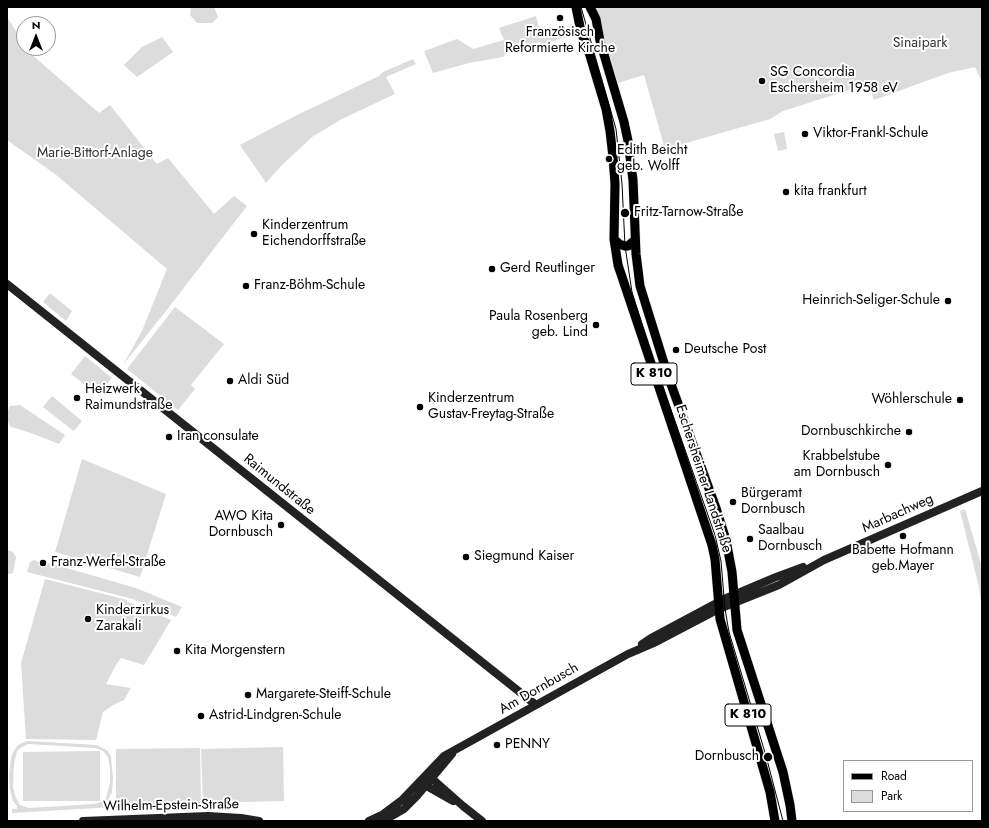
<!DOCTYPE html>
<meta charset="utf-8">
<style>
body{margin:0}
#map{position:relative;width:989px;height:828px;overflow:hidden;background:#fff;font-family:Jost,sans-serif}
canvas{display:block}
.frame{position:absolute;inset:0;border:8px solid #000;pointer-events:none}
.legend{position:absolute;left:843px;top:760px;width:130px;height:52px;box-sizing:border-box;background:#fff;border:1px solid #999;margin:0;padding:5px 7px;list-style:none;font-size:12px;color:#000}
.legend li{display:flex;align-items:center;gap:8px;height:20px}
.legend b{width:20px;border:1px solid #999}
.north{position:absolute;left:16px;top:16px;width:40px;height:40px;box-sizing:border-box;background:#fff;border:1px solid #999;border-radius:50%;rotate:0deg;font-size:11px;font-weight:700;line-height:16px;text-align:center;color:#000}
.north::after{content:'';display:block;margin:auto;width:14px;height:18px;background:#000;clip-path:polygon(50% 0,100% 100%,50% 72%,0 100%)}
</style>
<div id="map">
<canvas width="989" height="828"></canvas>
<div class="frame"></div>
<ul class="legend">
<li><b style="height:5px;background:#000"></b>Road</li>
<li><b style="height:11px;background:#dcdcdc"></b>Park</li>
</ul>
<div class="north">N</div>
</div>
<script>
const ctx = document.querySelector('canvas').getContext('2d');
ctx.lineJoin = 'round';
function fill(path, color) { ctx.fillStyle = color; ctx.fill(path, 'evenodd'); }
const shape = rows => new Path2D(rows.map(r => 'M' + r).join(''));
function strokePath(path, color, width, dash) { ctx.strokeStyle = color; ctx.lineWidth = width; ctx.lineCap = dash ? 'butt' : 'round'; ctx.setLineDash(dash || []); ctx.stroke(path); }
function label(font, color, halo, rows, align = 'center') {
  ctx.font = font + ' Jost,sans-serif'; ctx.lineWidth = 4; ctx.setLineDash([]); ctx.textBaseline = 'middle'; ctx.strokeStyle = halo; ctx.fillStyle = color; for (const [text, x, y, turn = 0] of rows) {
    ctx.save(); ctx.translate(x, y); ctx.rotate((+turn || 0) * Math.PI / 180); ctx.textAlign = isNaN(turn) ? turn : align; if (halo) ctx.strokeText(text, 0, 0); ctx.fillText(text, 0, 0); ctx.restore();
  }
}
const green = shape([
 [191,7,214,7,218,17,212,23,197,23,190,15],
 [599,7,982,7,982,82,975,67,948,73,874,100,868,84,783,111,770,119,665,149,644,75,618,83,595,8],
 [536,16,539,28,549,32,574,25,577,34,543,44,540,42,510,49,503,57,469,63,433,73,424,51,457,39,473,49,504,40,499,28],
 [7,17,24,44,24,48,26,48,30,53,99,113,110,105,157,164,168,158,214,214,234,196,247,206,169,307,123,365,142,331,167,269,55,174,7,140],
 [162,37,173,52,137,77,124,65,142,47],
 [413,59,416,64,386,77,395,94,342,119,312,137,280,167,266,183,240,145,297,115,379,76,383,72],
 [784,132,787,149,778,151,774,134],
 [50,293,72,311,66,321,43,302],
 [175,307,224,344,191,385,195,389,178,410,127,369],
 [85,356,112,378,98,395,71,374],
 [52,396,82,421,74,431,71,429,43,407],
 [20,405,65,435,59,444,31,433,11,427,7,420,7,413,10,406],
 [82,459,166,494,140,577,55,552],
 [965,509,982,567,982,606,978,583,960,511],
 [7,550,13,552,16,557,13,573,9,574,7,574],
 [34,560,45,564,46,563,56,565,136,588,182,607,176,617,133,599,27,572,30,562],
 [45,579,127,600,127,603,128,602,171,620,144,665,121,658,116,665,106,684,131,688,124,700,113,705,103,712,96,740,26,739,21,663],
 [27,741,97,745,108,751,111,757,113,778,112,792,107,802,113,802,114,807,12,813,12,809,17,809,17,806,13,801,10,790,9,777,11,758,13,752,18,745],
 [28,744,95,748,103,751,108,757,110,769,110,783,106,798,101,802,94,804,29,808,20,805,16,798,13,787,14,764,17,751,22,747],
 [283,747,284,801,203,803,201,749],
 [200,748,201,805,116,806,116,749],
 [100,751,100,801,23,801,23,752]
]);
const secondary = shape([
 [7,284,536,705],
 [642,644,651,638,724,599,776,577,803,567],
 [429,776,463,806,482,821],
 [423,784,453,801],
 [83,821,208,816,241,818,259,821],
 [369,821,382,815,402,800,444,756,628,654,656,642,719,609,779,585,824,560,982,491],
 [383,821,404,809,417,796,452,754]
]);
const primary = shape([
 [576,7,581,32,588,49,606,109,610,131,613,157,615,184,614,239,618,265,712,545,715,559,720,619,770,792,775,821],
 [590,7,596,19,600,41,624,122,628,141,633,180,636,254,640,286,668,376,716,508,726,540,732,572,737,630,783,772,790,805,792,821],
 [614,239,619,244,625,246,628,246,635,240]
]);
const tram = shape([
 [581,7,616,129,622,184,625,246,632,292,651,353,715,535,721,561,725,609,729,632,766,756,783,821]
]);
const markers = [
 [560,18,4,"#000"],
 [762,81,4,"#000"],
 [805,134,4,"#000"],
 [609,159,4,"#000"],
 [786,192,4,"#000"],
 [625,213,5,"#000"],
 [254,234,4,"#000"],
 [492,269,4,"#000"],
 [246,286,4,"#000"],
 [948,301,4,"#000"],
 [596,325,4,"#000"],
 [676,350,4,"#000"],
 [230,381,4,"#000"],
 [77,398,4,"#000"],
 [960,400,4,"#000"],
 [420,407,4,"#000"],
 [909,432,4,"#000"],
 [169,437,4,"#000"],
 [888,465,4,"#000"],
 [733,502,4,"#000"],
 [281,525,4,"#000"],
 [903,536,4,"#000"],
 [750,539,4,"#000"],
 [466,557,4,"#000"],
 [43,563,4,"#000"],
 [88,619,4,"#000"],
 [177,651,4,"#000"],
 [248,695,4,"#000"],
 [201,716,4,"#000"],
 [497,745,4,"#000"],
 [768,757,5,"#000"]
];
const shields = [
 [654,374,46],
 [748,715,46]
];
const shieldNames = [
 ["K 810",654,374],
 ["K 810",748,715]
];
const poiNames = [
 ["Französisch",560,33,"center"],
 ["Reformierte Kirche",560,49,"center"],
 ["SG Concordia",770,73],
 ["Eschersheim 1958 eV",770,89],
 ["Viktor-Frankl-Schule",813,134],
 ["Edith Beicht",617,151],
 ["geb. Wolff",617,167],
 ["kita frankfurt",794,192],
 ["Fritz-Tarnow-Straße",634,213],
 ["Kinderzentrum",262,226],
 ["Eichendorffstraße",262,242],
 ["Gerd Reutlinger",500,269],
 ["Franz-Böhm-Schule",254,286],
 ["Heinrich-Seliger-Schule",940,301,"right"],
 ["Paula Rosenberg",588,317,"right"],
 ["geb. Lind",588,333,"right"],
 ["Deutsche Post",684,350],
 ["Aldi Süd",238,381],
 ["Heizwerk",85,390],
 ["Raimundstraße",85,406],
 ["Kinderzentrum",428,399],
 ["Gustav-Freytag-Straße",428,415],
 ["Wöhlerschule",952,400,"right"],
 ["Dornbuschkirche",901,432,"right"],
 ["Iran consulate",177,437],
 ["Krabbelstube",880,457,"right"],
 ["am Dornbusch",880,473,"right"],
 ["Bürgeramt",741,494],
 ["Dornbusch",741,510],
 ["AWO Kita",273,517,"right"],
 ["Dornbusch",273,533,"right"],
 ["Saalbau",758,531],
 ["Dornbusch",758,547],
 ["Babette Hofmann",903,551,"center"],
 ["geb.Mayer",903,567,"center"],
 ["Siegmund Kaiser",474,557],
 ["Franz-Werfel-Straße",51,563],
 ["Kinderzirkus",96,611],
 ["Zarakali",96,627],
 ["Kita Morgenstern",185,651],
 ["Margarete-Steiff-Schule",256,695],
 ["Astrid-Lindgren-Schule",209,716],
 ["PENNY",505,745],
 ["Dornbusch",759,757,"right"]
];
const parkNames = [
 ["Sinaipark",920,44],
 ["Marie-Bittorf-Anlage",95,154]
];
const streetNames = [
 ["Eschersheimer Landstraße",703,479,72],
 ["Raimundstraße",279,485,39],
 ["Marbachweg",898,514,-24],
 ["Am Dornbusch",539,689,-30],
 ["Wilhelm-Epstein-Straße",171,806,-1]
];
fill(green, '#dcdcdc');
strokePath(primary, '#dbdbdb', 10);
strokePath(secondary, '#222', 8);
strokePath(primary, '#000', 9);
strokePath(tram, '#000', 1);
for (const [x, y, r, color] of markers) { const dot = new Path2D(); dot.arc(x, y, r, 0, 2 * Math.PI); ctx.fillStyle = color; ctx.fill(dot); strokePath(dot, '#fff', 1.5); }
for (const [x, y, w] of shields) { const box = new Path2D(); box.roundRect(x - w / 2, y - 11, w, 22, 3); ctx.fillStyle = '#fff'; ctx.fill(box); strokePath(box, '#000', 1); }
label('bold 13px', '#000', null, shieldNames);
label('14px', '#000', '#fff', poiNames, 'left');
label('14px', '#333', '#fff', parkNames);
label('14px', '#000', '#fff', streetNames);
</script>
